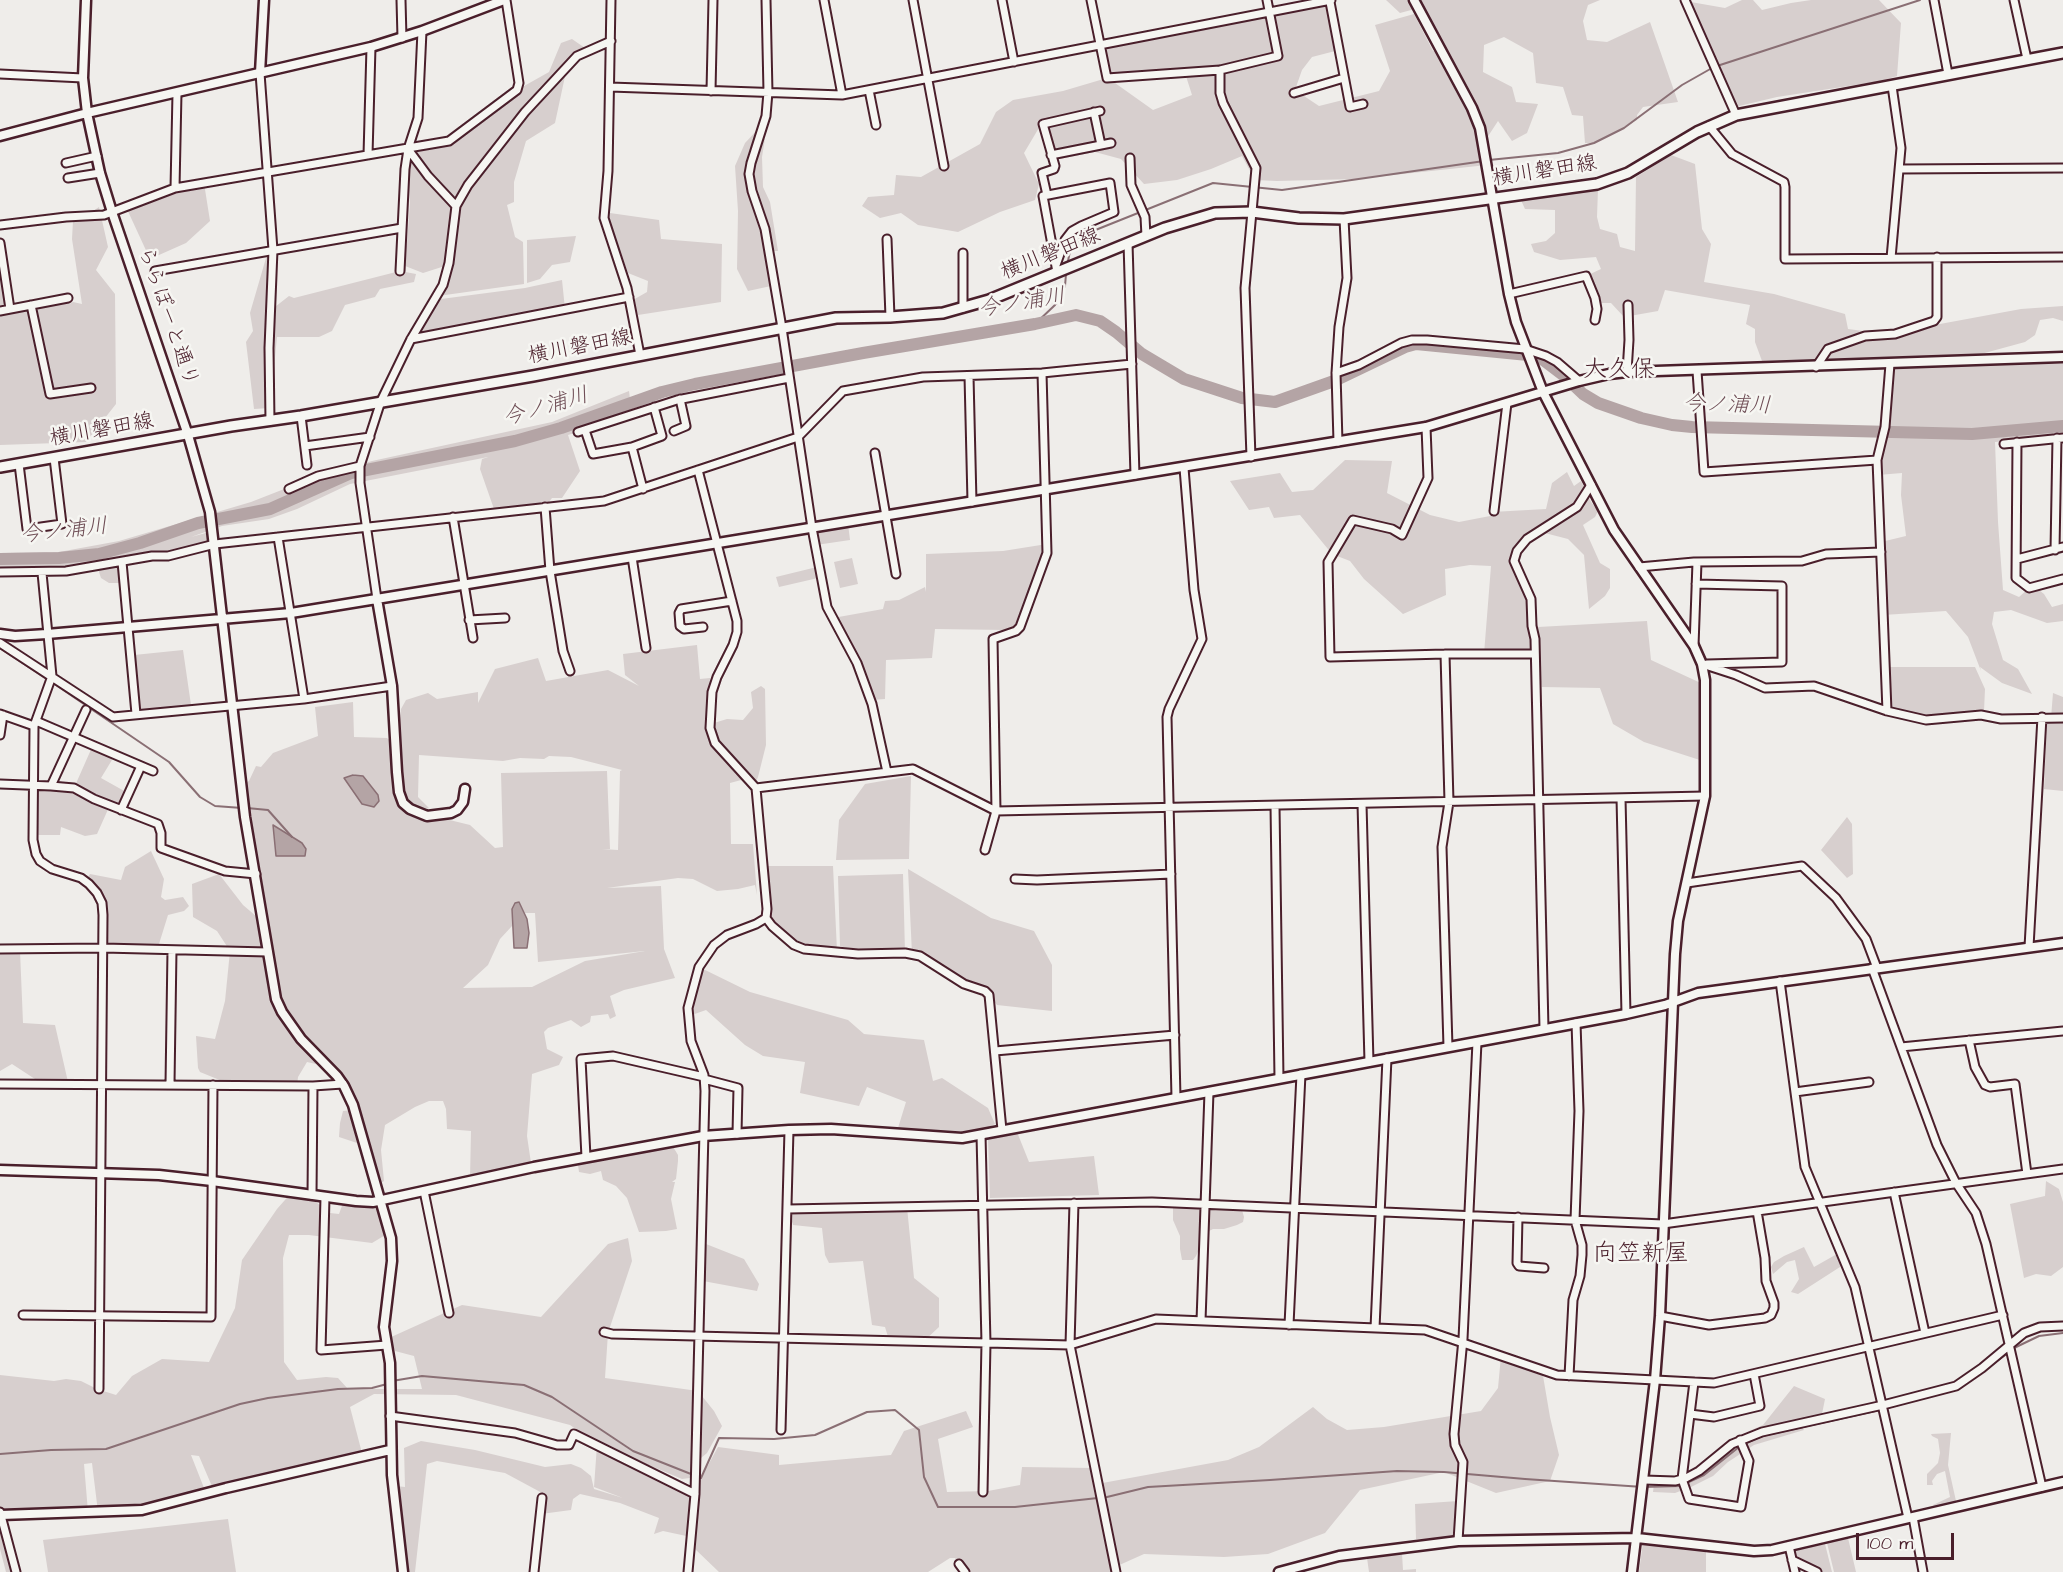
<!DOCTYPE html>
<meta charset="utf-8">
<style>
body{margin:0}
#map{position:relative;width:2063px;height:1572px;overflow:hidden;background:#efedea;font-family:"Architects Daughter",sans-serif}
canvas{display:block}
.scale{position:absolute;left:1856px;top:1533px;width:98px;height:27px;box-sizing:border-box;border:3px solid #4a1f2b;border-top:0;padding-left:8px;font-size:18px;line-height:21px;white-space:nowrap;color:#4a1f2b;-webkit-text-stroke:4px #f6f6f2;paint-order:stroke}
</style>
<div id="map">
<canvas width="2063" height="1572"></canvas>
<div class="scale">100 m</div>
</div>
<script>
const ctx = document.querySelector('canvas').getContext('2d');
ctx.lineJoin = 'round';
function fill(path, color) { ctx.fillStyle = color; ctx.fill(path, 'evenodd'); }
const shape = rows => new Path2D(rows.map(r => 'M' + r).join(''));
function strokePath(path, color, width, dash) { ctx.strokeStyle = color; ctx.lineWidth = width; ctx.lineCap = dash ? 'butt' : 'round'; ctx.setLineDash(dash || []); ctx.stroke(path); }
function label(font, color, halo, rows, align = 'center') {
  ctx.font = font + ' "Architects Daughter","Klee One",sans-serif'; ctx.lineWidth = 5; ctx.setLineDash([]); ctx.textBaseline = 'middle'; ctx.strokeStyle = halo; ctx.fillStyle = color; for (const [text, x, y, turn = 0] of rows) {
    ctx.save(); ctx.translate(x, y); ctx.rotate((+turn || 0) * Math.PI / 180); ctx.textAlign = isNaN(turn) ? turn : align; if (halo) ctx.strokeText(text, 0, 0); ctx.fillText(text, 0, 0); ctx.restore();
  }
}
const green = shape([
 [1386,0,1410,0,1415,9,1400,13],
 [1414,0,1600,0,1588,5,1583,21,1587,40,1607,42,1650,22,1678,102,1643,107,1637,115,1637,120,1594,143,1585,143,1583,116,1572,115,1563,87,1536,83,1533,53,1504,37,1484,45,1483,72,1512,87,1516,102,1538,104,1527,133,1512,141,1498,121,1483,144,1487,165,1356,179,1277,181,1255,180,1242,156,1211,169,1177,180,1144,184,1121,159,1095,152,1059,159,1046,139,1043,121,1024,153,1039,184,1035,200,1000,212,958,232,918,225,901,213,880,218,862,206,868,197,894,195,896,175,921,177,980,144,996,112,1013,100,1063,91,1107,78,1100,46,1330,2,1339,50,1312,57,1302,70,1295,90,1319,106,1379,91,1390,71,1375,25,1414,14,1433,51,1441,52],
 [1185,73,1192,95,1153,110,1108,78],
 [1742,0,1753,0,1762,10,1791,3,1811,0,1879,0,1901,23,1897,76,1881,81,1777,97,1735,107,1685,1,1725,8],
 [572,39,585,48,567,67,555,123,526,141,514,182,514,202,507,205,515,237,523,242,524,284,438,296,448,265,423,273,400,264,407,243,410,203,405,145,449,141,517,90,549,72,561,43],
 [760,127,748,165,748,194,762,230,771,286,748,291,737,269,738,211,735,166,745,143],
 [765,138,762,157,763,187,770,202,778,251,774,251,752,170,760,145],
 [1671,155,1695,164,1702,229,1711,244,1704,282,1774,294,1845,314,1848,329,1886,334,2021,309,2063,306,2063,321,2053,318,2040,320,2035,335,2025,342,1981,354,1898,363,2063,364,2063,437,1995,442,1998,522,2003,590,2019,597,2028,589,2039,590,2044,594,2052,607,2063,604,2063,621,2047,623,2011,610,1994,612,1992,624,2003,660,2018,669,2032,694,2002,683,1980,667,1981,671,1968,637,1946,611,1883,615,1881,542,1906,536,1901,495,1902,473,1878,475,1877,460,1886,439,1890,364,1762,361,1755,342,1755,329,1746,324,1750,305,1665,290,1658,311,1624,317,1611,303,1595,303,1586,276,1601,269,1596,257,1560,260,1534,252,1531,244,1546,241,1555,233,1555,210,1525,209,1520,198,1570,191,1598,189,1597,217,1600,229,1617,234,1620,247,1635,251,1636,177],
 [204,183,210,221,186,243,150,259,126,207],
 [99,207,108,247,96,270,115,294,116,404,86,442,0,445,0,265,6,309,53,301,72,302,68,305,73,302,82,304,72,239,73,221,78,221],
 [610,213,659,220,661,239,722,244,721,302,638,315,633,300,647,292,648,281,628,273,608,222],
 [576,236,570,262,552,265,540,279,527,283,527,240],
 [273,250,271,310,289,296,294,298,400,271,416,274,414,282,380,289,375,297,345,305,332,331,319,337,277,337,270,408,254,409,246,342,253,331,250,313,266,258],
 [562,280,565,309,411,339,441,299,525,288],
 [629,391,632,415,568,435,580,471,562,498,552,498,545,507,500,512,494,509,480,469,482,459,488,457,350,484,297,509,269,519,222,526,191,537,213,531,215,544,122,561,124,583,109,583,101,578,97,566,0,572,0,553,59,552,119,541,251,502,320,475,372,461,552,422],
 [1345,460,1392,461,1387,493,1430,515,1459,522,1490,516,1492,512,1546,509,1552,483,1567,472,1574,486,1581,481,1591,502,1598,511,1595,517,1583,525,1600,563,1610,569,1610,588,1605,596,1589,609,1584,555,1568,539,1537,531,1514,561,1531,599,1538,627,1647,621,1651,660,1705,685,1706,762,1644,742,1613,724,1600,688,1542,687,1535,652,1484,654,1491,566,1470,565,1445,569,1446,595,1403,614,1364,579,1350,561,1332,554,1300,515,1274,518,1269,507,1249,510,1230,481,1280,473,1292,492,1313,490],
 [848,524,850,540,816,545,814,529],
 [1047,544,1016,626,1006,630,935,629,932,658,886,660,885,699,871,700,833,618,883,609,885,601,899,600,925,587,926,592,926,554,1003,551],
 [852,558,858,584,840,588,834,562],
 [817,567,818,578,779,587,776,577],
 [697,645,700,679,710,678,709,712,713,737,721,747,714,723,727,719,743,720,753,708,751,692,761,686,765,689,766,745,758,777,755,784,753,780,731,760,745,779,730,783,731,844,753,844,757,895,755,885,738,889,717,891,693,879,678,878,607,888,661,886,664,949,675,978,624,990,610,996,616,1016,610,1019,608,1014,591,1016,590,1022,581,1027,571,1020,548,1028,544,1032,547,1049,563,1057,559,1065,532,1074,527,1136,531,1163,513,1171,470,1179,471,1131,447,1129,446,1109,443,1101,429,1101,415,1107,385,1125,381,1150,384,1181,379,1184,369,1147,339,1137,340,1123,343,1111,354,1110,343,1084,329,1067,307,1062,298,1077,297,1086,232,1085,200,1072,198,1068,196,1036,215,1039,225,1001,230,951,217,931,193,917,192,884,219,874,243,905,270,928,245,783,249,781,256,766,261,767,273,753,318,736,315,707,353,702,354,737,387,738,392,742,399,792,406,799,401,792,398,741,401,709,406,700,428,693,437,699,478,692,478,703,495,669,538,658,546,681,608,670,639,686,625,675,623,654],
 [419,755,503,761,520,758,544,759,549,756,571,757,622,770,620,771,618,850,602,849,610,849,607,771,501,773,503,847,495,848,470,825,417,812,429,808,418,797],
 [519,902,525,913,535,913,538,962,645,951,585,961,532,987,463,988,488,965,500,939,512,926,512,909],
 [183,650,191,705,136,714,134,655],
 [1885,667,1975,667,1985,689,1984,711,1926,720,1887,711],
 [2053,693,2063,697,2063,791,2044,789,2047,722,2051,718],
 [93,745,115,755,101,778,126,792,121,810,110,805,97,834,85,836,61,827,60,835,35,835,33,786,74,788],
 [911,776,909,859,836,860,839,820,865,784],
 [1847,817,1852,824,1853,874,1847,878,1821,850],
 [151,851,164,879,161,897,165,900,183,897,189,906,184,911,168,915,159,944,108,944,106,933,107,904,102,892,93,881,87,879,90,874,121,880,125,867],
 [763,866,833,866,837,951,798,950,766,918],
 [908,869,991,918,1034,931,1052,965,1052,1011,997,1005,989,995,912,954],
 [903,874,905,953,866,954,840,946,838,876],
 [0,951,20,951,23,1023,55,1025,68,1082,38,1081,12,1064,0,1071],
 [699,967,750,992,848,1020,864,1034,924,1040,933,1081,942,1078,988,1108,995,1124,968,1137,898,1128,906,1102,867,1087,859,1106,800,1093,805,1062,763,1056,745,1045,706,1010,689,1016],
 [1017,1132,1029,1162,1094,1156,1099,1195,990,1198,988,1139],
 [672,1145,678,1155,678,1161,676,1179,672,1182,675,1182,671,1199,677,1229,666,1231,639,1232,627,1198,616,1186,603,1180,601,1171,590,1174,579,1172,578,1165],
 [2046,1181,2059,1189,2063,1202,2063,1267,2051,1276,2036,1274,2024,1278,2010,1204,2045,1196],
 [292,1192,312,1199,330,1213,339,1214,343,1203,362,1206,382,1201,387,1234,372,1243,309,1235,289,1235,283,1258,284,1362,297,1380,326,1377,338,1378,348,1389,422,1389,414,1356,395,1351,389,1338,462,1305,541,1317,608,1244,628,1238,632,1261,608,1333,605,1378,698,1391,714,1411,722,1426,707,1453,701,1458,690,1478,682,1479,625,1455,613,1452,695,1494,691,1537,663,1531,654,1534,659,1518,620,1503,580,1494,573,1499,571,1510,541,1514,544,1494,505,1473,437,1461,427,1464,415,1572,407,1572,395,1486,405,1487,404,1448,421,1441,475,1450,545,1467,571,1464,581,1468,591,1476,594,1489,623,1498,594,1487,597,1445,604,1448,570,1425,456,1395,374,1394,350,1407,363,1457,214,1491,199,1456,191,1455,206,1493,142,1510,98,1512,92,1463,84,1464,88,1512,1,1516,16,1572,6,1572,0,1549,0,1375,54,1381,66,1379,81,1381,97,1389,116,1395,132,1376,162,1359,209,1362,235,1308,242,1260,277,1209],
 [1173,1203,1236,1208,1242,1210,1244,1217,1243,1222,1237,1225,1224,1229,1213,1229,1207,1232,1196,1256,1193,1260,1182,1260,1180,1249,1180,1236,1173,1220],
 [907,1207,914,1278,939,1298,939,1327,924,1341,889,1340,885,1327,872,1325,863,1261,829,1263,825,1255,822,1228,793,1225,788,1209],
 [706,1244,744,1259,759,1284,757,1291,703,1281],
 [1804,1247,1814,1267,1837,1254,1841,1261,1840,1267,1798,1294,1791,1292,1799,1279,1795,1260,1787,1262,1773,1274,1771,1267,1774,1262,1784,1256],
 [1501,1356,1542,1370,1550,1417,1559,1455,1550,1481,1496,1493,1444,1472,1360,1490,1325,1533,1268,1554,1224,1557,1144,1554,1115,1567,1097,1484,1228,1460,1259,1447,1313,1407,1327,1419,1347,1430,1384,1427,1481,1411,1498,1388],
 [1794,1386,1825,1399,1821,1419,1800,1424,1804,1430,1754,1445,1728,1462,1713,1476,1691,1487,1675,1493,1653,1492,1654,1484,1678,1482,1742,1440,1747,1432,1763,1425],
 [966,1411,973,1427,938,1439,947,1492,988,1491,1020,1485,1022,1467,1092,1468,1093,1487,1115,1572,967,1572,955,1558,950,1558,928,1572,719,1572,695,1549,701,1478,718,1447,779,1455,779,1465,891,1455,904,1431],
 [1951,1433,1948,1465,1956,1501,1936,1508,1933,1505,1950,1497,1945,1471,1937,1474,1932,1481,1933,1485,1927,1485,1927,1474,1938,1463,1940,1453,1938,1439,1932,1436,1931,1434],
 [1458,1501,1458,1538,1416,1539,1415,1504],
 [228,1519,236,1572,48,1572,43,1540],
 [1848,1538,1856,1572,1834,1572,1827,1543],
 [1643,1542,1706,1548,1706,1572,1639,1572],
 [1825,1544,1832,1572,1817,1572,1792,1560,1790,1550],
 [1402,1554,1403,1570,1416,1569,1416,1572,1369,1572,1367,1558]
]);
const water = shape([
 [353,775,363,776,378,795,379,801,374,807,362,804,344,778,353,775],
 [273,825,302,843,306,849,305,856,276,856,273,825],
 [519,902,527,919,529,933,527,948,514,948,512,909,515,903,519,902]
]);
const stream = shape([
 [1717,66,1920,0],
 [1489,160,1558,153,1594,143,1624,128,1682,85,1712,68],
 [1068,261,1070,251,1083,235,1213,183,1282,190,1484,161],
 [1035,324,1055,305,1065,286,1066,274],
 [0,648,48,680],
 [53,683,169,762,200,797,215,806,242,808],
 [247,808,268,810,292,837],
 [2012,1349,2039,1336,2063,1333],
 [1986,1369,2008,1353],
 [1971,1379,1981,1372],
 [392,1381,422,1376,524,1385,552,1397,633,1451,701,1478,719,1438,774,1439,815,1435,867,1412,895,1410,919,1430,924,1477,938,1507,1015,1507,1107,1497,1148,1487,1270,1480,1397,1471,1444,1472,1525,1479,1643,1487,1680,1486,1704,1475,1739,1447],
 [1744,1444,1762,1436,1880,1410,1945,1392],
 [0,1454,51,1450,106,1449,240,1404,268,1398,338,1389,372,1388,387,1384]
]);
const river = shape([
 [0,559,59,558,99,554,140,543,198,523,270,509,351,473,515,441,561,428,662,392,695,384,863,353,1035,324,1076,315,1100,321,1116,332,1142,354,1184,379,1242,398,1275,402,1334,381,1405,347,1416,344,1538,356,1563,375,1583,394,1598,403,1641,418,1672,425,1692,427,1972,434,2063,426]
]);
const minor = shape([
 [401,0,402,38],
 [611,0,608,171,604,218,627,288,640,355],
 [766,0,768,92,766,116,751,163,749,174,752,191,765,229,782,328,812,528,827,607,857,663,872,704,887,772],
 [824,0,842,95],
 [913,0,944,166],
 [1002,0,1014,62],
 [1091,0,1107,78,1220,70,1278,56,1267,0],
 [1685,0,1736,115],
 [1934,0,1948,74],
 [2014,0,2027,59],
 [1330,2,1350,107,1363,104],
 [1220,70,1220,93,1223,103,1256,168,1245,288,1251,457],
 [260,73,273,250,269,348,270,421],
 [0,74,83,78],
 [610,87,842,95,1331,0],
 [869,90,876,125],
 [711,91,713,0],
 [1294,93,1344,78],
 [1094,112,1101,145],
 [1709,126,1732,154,1784,182,1785,187,1785,259,2063,257],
 [408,149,428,176,456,206],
 [368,155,371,47],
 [1051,155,1111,143],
 [1130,158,1131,185,1145,217,1146,236],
 [66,163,97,156],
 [1900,169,2063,168],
 [68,178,100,173],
 [175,188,177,93],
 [1047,195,1042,173,1054,169,1055,166,1043,124,1100,111],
 [0,225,66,217,104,215,175,188,449,141,517,90,519,83,506,0],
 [887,239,890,317],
 [0,243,10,309],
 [1128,243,1135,475],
 [963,253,963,308],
 [1891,258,1901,148,1892,86],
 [1056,265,1065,240,1072,231,1081,226,1114,212,1110,183,1043,196,1057,272],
 [155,271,402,228],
 [400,271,405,169,408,149,418,118,422,31],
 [1509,294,1586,276,1595,298,1597,309,1595,320],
 [31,305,50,394,91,388],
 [0,311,68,298],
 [411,339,629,297],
 [1816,367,1828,349,1865,336,1895,334,1934,321,1937,317,1937,257],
 [1697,371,1704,472,1877,460],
 [1627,372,1629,340,1628,305],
 [1336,373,1359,365,1401,343,1412,340,1427,340,1525,349,1546,356,1557,362,1579,381],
 [969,376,972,502],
 [301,416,307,465],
 [1426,427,1428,478,1402,535,1392,529,1353,520,1328,562,1330,657,1445,654,1535,654],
 [585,430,593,454,632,447,662,436,654,407],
 [674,431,686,426,680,399],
 [578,432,677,400,789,378],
 [1338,442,1336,373,1339,327,1347,278,1344,219],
 [2017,442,2016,578,2029,588,2063,579],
 [2004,444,2063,438],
 [305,446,370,437],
 [632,447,643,489],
 [875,453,896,574],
 [19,464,27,529,62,524,54,458],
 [289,489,318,476,360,466],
 [545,507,550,571,563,651,570,671],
 [1494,511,1507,403],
 [453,517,473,638],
 [278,537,304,699],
 [2055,550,2057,438],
 [632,557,646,648],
 [2017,559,2063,547],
 [122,562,136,714],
 [1639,567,1694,562,1802,561,1826,554,1881,552],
 [0,572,66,571,152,556,168,556,215,544,604,501,798,437,843,391,923,377,1042,373,1132,364],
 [42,573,52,676,34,726,33,840,36,854,40,861,52,869,81,878,89,884,97,893,102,903,103,915,99,1389],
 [1696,584,1782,586,1782,662,1707,664],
 [377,599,360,483,360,466,381,401,411,339,443,285,449,263,456,206,468,185,525,112,577,56,611,41],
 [469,620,505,618],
 [703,627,684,629,680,626,679,613,681,609,732,601],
 [0,643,113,717,304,699,392,686],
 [1694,646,1697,562],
 [1445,654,1449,802,1442,847,1448,1047],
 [1702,664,1736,675,1765,688,1814,686,1887,711,1926,720,1981,715,2001,719,2063,718],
 [1887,711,1877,460,1885,427,1890,364],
 [0,714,34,726],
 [36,721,153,771],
 [0,735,3,715],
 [0,784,51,786,86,710],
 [51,786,74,788,94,799,158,824,161,833,161,848,225,871,256,874],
 [756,788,913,769,996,811,1705,796],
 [1621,798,1626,1014],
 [1362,804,1369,1062],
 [1275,806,1279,1078],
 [121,810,141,766],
 [985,850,996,811,993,639,1016,631,1020,627,1047,553,1042,373],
 [1015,879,1037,880,1171,874],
 [1687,883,1802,866,1836,898,1866,939,1877,968],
 [766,918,772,926,794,945,804,949,858,954,905,953,920,956,964,984,985,991,989,995,1002,1130],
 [2029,947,2042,717],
 [0,949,103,948,268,952],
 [1872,968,1937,1145,1956,1183,1976,1213,1986,1244,2042,1487],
 [1780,981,1805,1167,1855,1287,1908,1518],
 [1544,1029,1535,639,1532,626,1531,599,1514,561,1517,551,1527,539,1577,507,1591,485],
 [1969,1040,1975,1067,1985,1085,1990,1087,2015,1084,2027,1174],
 [1901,1047,2063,1031],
 [995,1051,1175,1035],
 [704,1079,738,1088,737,1134],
 [0,1084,313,1086,343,1084],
 [170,1084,172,950],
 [1795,1092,1869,1082],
 [1176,1098,1167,717,1169,709,1202,639,1194,590,1184,468],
 [981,1135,986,1343,983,1492],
 [586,1157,581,1059,613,1056,704,1077],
 [424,1191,449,1313],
 [1894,1192,1925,1333],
 [312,1195,313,1086],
 [325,1197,321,1350,387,1345],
 [1074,1203,1070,1345,1116,1572],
 [788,1209,1152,1202,1663,1224,2063,1169],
 [1518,1217,1517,1263,1519,1266,1544,1268],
 [23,1315,211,1317,213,1085],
 [1660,1316,1709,1325,1765,1318,1771,1315,1774,1308,1774,1303,1766,1281,1765,1258,1757,1211],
 [1201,1321,1209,1092],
 [1289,1325,1301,1074],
 [1375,1328,1387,1058],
 [604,1332,612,1334,1070,1345,1156,1319,1425,1330,1557,1375,1714,1383,2003,1315],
 [1569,1376,1573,1300,1580,1276,1582,1255,1582,1245,1575,1220,1579,1111,1576,1023],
 [1694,1382,1682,1479,1689,1499,1741,1507,1749,1461,1740,1440],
 [1690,1414,1714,1417,1760,1406,1754,1374],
 [390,1416,515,1433,557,1445,569,1445,574,1434,695,1494],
 [781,1430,789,1130],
 [1644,1480,1675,1481,1686,1478,1699,1471,1732,1444,1762,1432,1883,1405,1956,1386,1982,1368,2024,1333,2040,1327,2063,1326],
 [0,1512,16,1572],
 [1913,1517,1923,1572],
 [1458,1541,1463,1462,1455,1445,1454,1434,1463,1339,1477,1042],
 [1789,1546,1795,1572],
 [1792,1560,1817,1572],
 [959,1564,965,1572],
 [534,1572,542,1498],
 [688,1572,695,1494,705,1091,704,1075,691,1041,688,1008,699,967,714,945,727,935,756,924,766,918,767,909,756,788,715,743,710,728,712,692,717,677,733,645,737,632,737,621,698,470]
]);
const tertiary = shape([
 [86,0,83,78,87,113,100,173,112,212,188,435,210,512,245,817,276,999,282,1012,301,1039,337,1076,344,1086,353,1105,391,1238,392,1261,384,1327,390,1363,392,1475,403,1572],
 [1414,0,1472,108,1480,128,1509,294,1516,322,1543,392,1614,530,1694,646,1702,664,1705,680,1705,796,1678,921,1675,954,1660,1316,1655,1380,1632,1572],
 [260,73,264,0],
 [0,136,87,113,371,47,422,31,504,0],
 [377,599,392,686,397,772,399,792,403,803,410,809,427,816,451,813,457,810,463,802,465,789],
 [0,634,15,636,47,634,291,613,1426,427,1579,381,1609,374,1627,372,2063,357],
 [0,1170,159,1175,212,1181,356,1201,373,1202,534,1167,703,1136,789,1130,831,1129,962,1138,1626,1014,1665,1005,1698,993,2063,943],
 [1,1515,142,1510,226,1488,390,1450],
 [1279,1572,1339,1556,1458,1541,1637,1538,1754,1551,1772,1550,2063,1482]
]);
const secondary = shape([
 [0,467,231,426,301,416,533,376,836,318,890,317,943,313,989,300,1165,228,1215,213,1252,212,1299,218,1344,219,1597,184,1628,173,1697,132,1736,115,2063,53]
]);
const streetNames = [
 ["横川磐田線",1545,172,-9],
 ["横川磐田線",1051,255,-22],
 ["ららぽーと通り",167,317,71],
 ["横川磐田線",580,348,-11],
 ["横川磐田線",102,431,-10]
];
const waterNames = [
 ["今ノ浦川",1022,304,-9],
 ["今ノ浦川",1727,406,2],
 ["今ノ浦川",546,408,-16],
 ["今ノ浦川",64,532,-6]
];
const quarterNames = [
 ["大久保",1619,371],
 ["向笠新屋",1641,1255]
];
fill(green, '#d7cfce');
fill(water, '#b4a4a5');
strokePath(water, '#8a6f74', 1.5);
strokePath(stream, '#8a6f74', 2);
strokePath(river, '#b4a4a5', 12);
strokePath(minor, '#4a1f2b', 11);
strokePath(tertiary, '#4a1f2b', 13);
strokePath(secondary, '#4a1f2b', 14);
strokePath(minor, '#f6f6f2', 7);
strokePath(tertiary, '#f6f6f2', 8);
strokePath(secondary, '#f6f6f2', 9);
label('21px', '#4a1f2b', '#f6f6f2', streetNames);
label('italic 22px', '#6f4e56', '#f6f6f2', waterNames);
label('24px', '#4a1f2b', '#f6f6f2', quarterNames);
</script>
